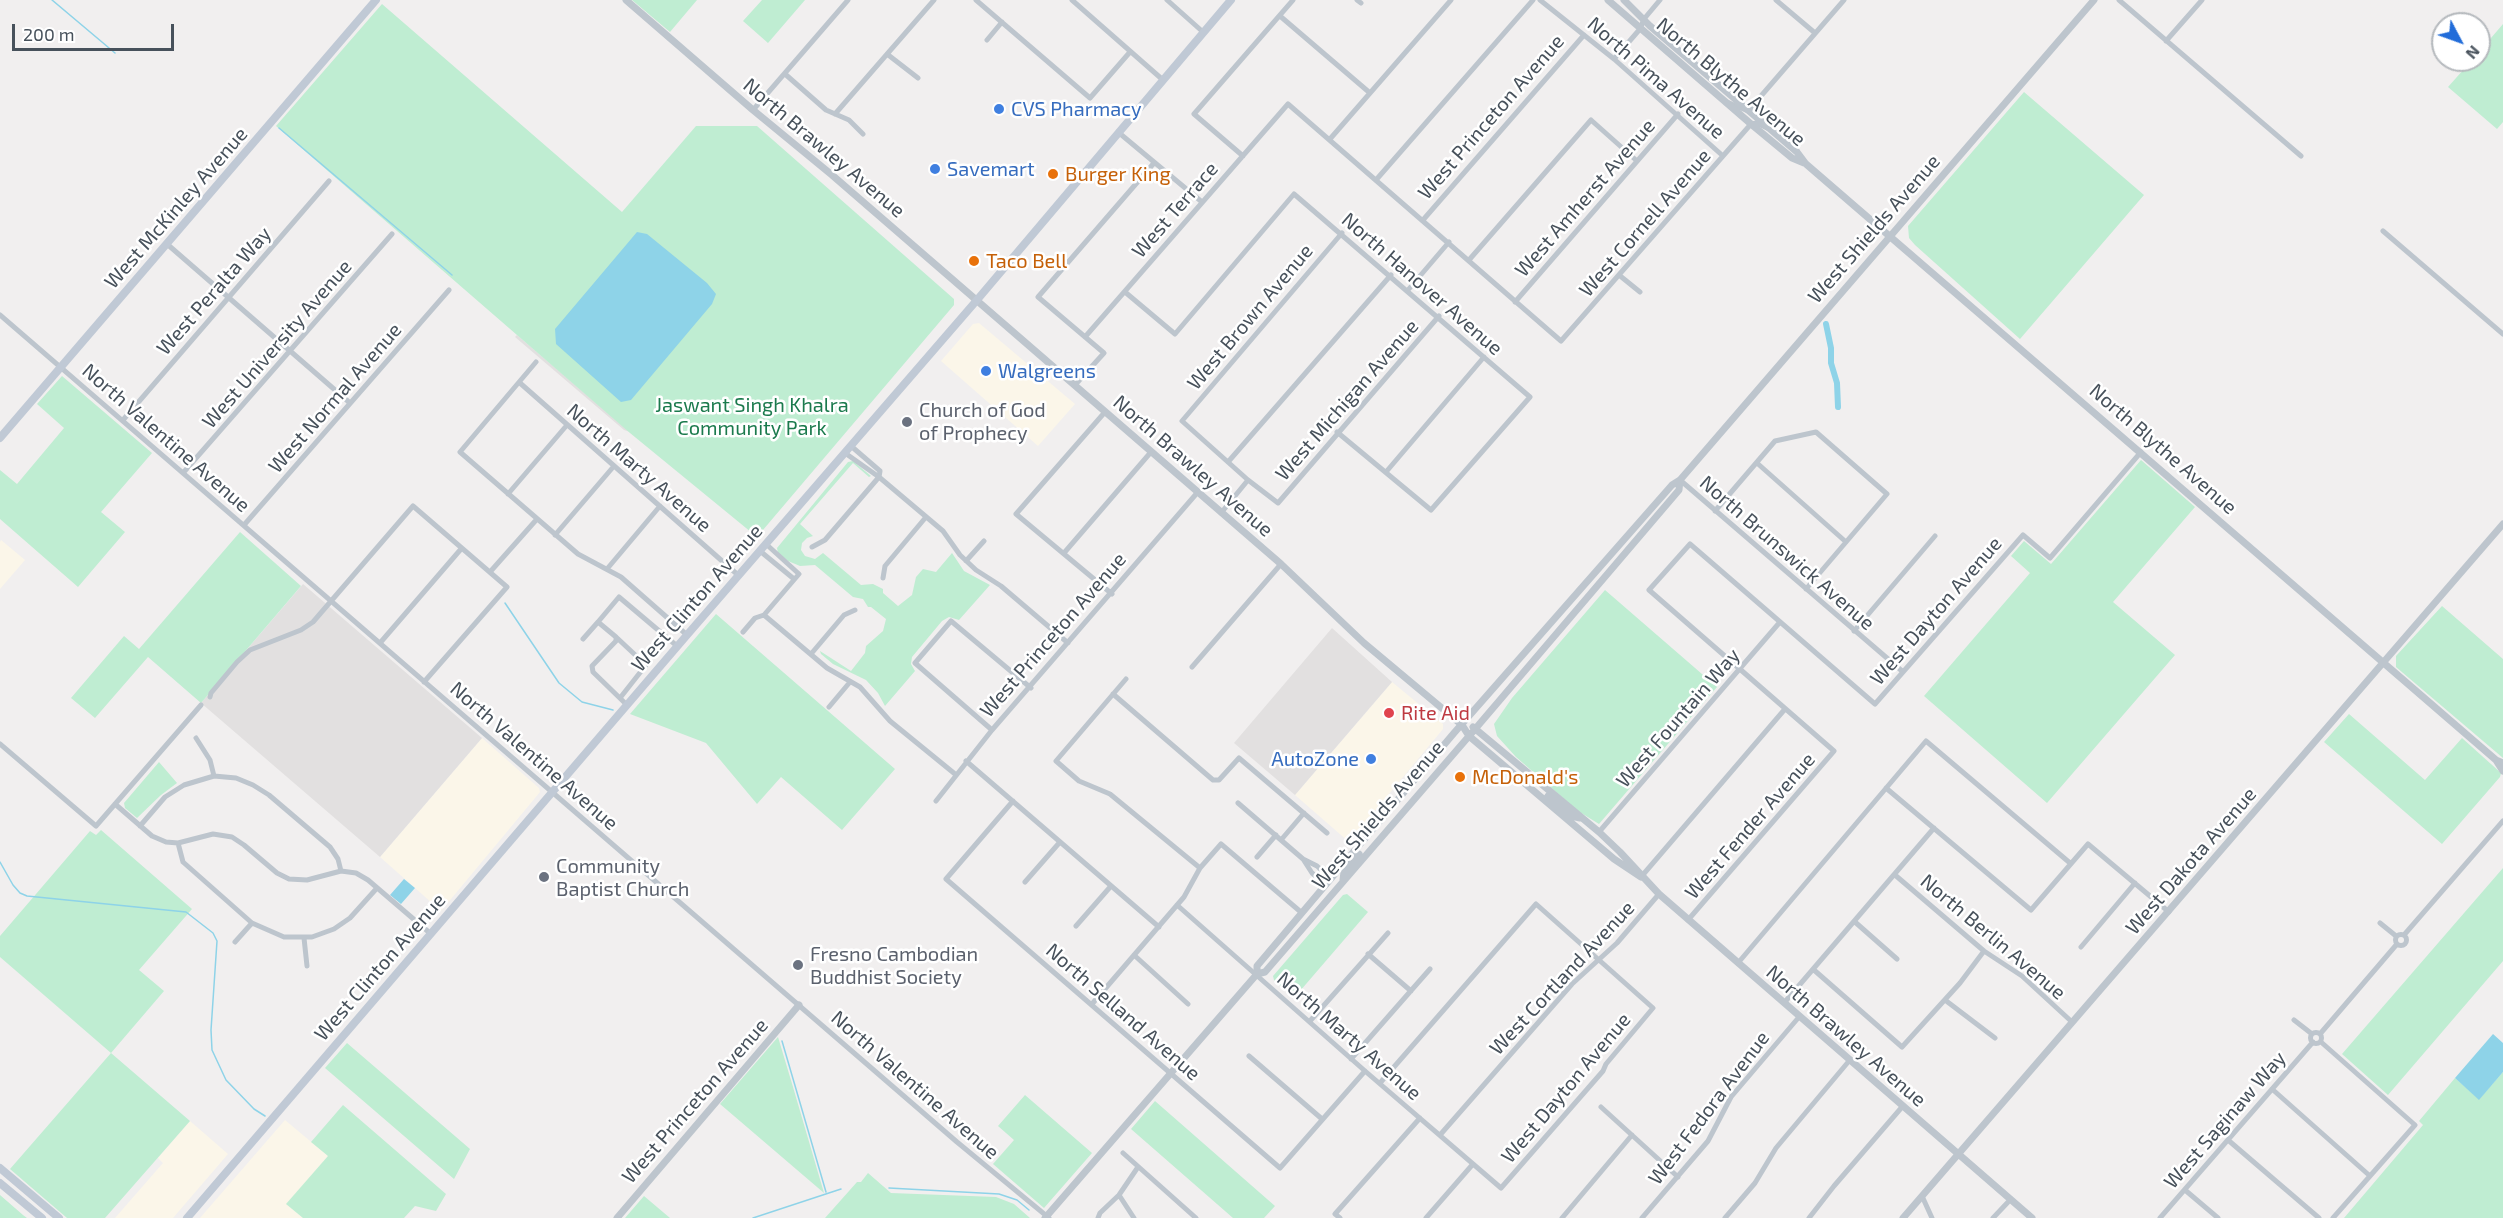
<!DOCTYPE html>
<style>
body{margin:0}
#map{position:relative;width:2503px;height:1218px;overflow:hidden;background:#f1efef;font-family:"Exo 2",sans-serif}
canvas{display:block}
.north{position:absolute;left:2431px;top:12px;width:60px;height:60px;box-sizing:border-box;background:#fff;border:2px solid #b5b9bd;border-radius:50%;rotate:131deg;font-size:16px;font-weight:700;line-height:24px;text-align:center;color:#47515b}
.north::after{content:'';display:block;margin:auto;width:21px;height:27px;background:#216cd9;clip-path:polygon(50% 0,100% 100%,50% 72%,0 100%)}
.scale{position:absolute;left:12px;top:24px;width:162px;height:27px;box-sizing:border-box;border:3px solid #47515b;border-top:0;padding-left:8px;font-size:18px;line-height:21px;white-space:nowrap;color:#47515b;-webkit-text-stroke:4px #fff;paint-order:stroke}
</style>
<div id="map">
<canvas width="2503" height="1218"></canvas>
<div class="north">N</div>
<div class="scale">200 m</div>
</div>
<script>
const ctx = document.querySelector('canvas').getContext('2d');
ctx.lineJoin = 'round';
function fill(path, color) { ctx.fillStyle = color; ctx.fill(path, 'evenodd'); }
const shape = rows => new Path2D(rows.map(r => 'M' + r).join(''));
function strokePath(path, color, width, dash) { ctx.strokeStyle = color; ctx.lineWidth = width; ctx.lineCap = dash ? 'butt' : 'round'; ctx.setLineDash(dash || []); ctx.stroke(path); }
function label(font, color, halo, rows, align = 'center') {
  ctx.font = font + ' "Exo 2",sans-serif'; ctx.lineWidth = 5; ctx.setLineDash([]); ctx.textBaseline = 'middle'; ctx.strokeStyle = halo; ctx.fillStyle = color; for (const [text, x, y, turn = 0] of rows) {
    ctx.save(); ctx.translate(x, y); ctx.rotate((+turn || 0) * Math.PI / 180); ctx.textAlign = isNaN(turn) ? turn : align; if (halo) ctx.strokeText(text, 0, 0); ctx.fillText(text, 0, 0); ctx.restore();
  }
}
const commercial = shape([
 [979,323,1075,404,1038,446,941,361,973,324],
 [1,540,25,560,0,589,0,542],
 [1392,682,1443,724,1443,729,1349,842,1295,795],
 [482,738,539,788,540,792,441,911,380,857],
 [285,1120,328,1156,287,1204,303,1218,200,1218],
 [190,1121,228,1154,173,1218,115,1218,163,1163,158,1158]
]);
const education = shape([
 [517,335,630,432,624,430,515,337],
 [303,584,482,738,380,857,201,703],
 [1332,628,1392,682,1295,795,1234,743]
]);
const green = shape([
 [632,0,697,0,670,32],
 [762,0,805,0,768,43,743,21],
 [382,4,622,212,696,126,757,126,954,299,954,305,757,537,630,433,276,126],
 [2503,24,2503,122,2497,129,2448,87,2472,60,2479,60,2479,52],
 [2024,92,2144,195,2020,339,1915,245,1909,238,1908,226],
 [62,376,152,453,101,512,125,532,78,587,0,519,0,470,17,484,64,428,37,404],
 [2141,460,2195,507,2113,602,2175,655,2047,803,1924,696,2030,573,2011,556,2024,541,2051,564],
 [853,461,871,476,869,477,853,463,800,524,813,536,807,538,802,543,801,550,805,556,815,559,823,553,861,585,873,584,883,589,883,593,898,606,912,595,916,577,923,569,936,572,952,553,964,571,990,585,959,620,949,617,942,621,912,657,911,664,915,671,885,706,878,693,866,680,833,664,821,654,820,651,851,671,865,653,866,646,883,631,886,619,871,607,868,607,863,599,853,597,815,565,800,566,788,561,778,553,777,548,848,462],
 [240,532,301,586,201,703,148,657,95,718,71,698,124,636,139,649],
 [1605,590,1717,687,1599,824,1578,811,1516,757,1497,736,1494,724,1512,698],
 [2442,606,2503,659,2503,758,2396,667,2396,656],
 [716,614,895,769,842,830,781,777,757,804,706,743,630,714],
 [2349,714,2425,780,2462,738,2501,773,2500,777,2442,844,2324,742],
 [159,762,177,783,161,795,137,818,125,808,124,803],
 [101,830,192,909,139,970,164,991,111,1053,190,1121,105,1218,67,1218,10,1169,111,1053,0,957,0,936,90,831,96,835],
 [2503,868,2503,961,2388,1095,2342,1054],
 [1347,894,1368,912,1294,998,1274,980,1273,976,1343,895],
 [778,1037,793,1087,824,1193,720,1104],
 [347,1043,470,1149,454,1179,325,1068],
 [2503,1072,2503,1218,2344,1218,2423,1125,2419,1121,2455,1078,2479,1099],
 [1025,1095,1092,1153,1044,1208,993,1164,1014,1140,998,1126],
 [1155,1101,1275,1206,1264,1218,1233,1218,1131,1129],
 [343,1105,446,1194,436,1211,415,1206,404,1218,303,1218,286,1204,328,1156,311,1142],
 [868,1173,891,1193,996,1197,1014,1204,1030,1218,825,1218,857,1182,861,1182],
 [0,1195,23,1215,27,1218,0,1218],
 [644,1196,670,1218,625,1218]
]);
const water = shape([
 [637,232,647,234,707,283,716,294,712,304,631,400,621,402,556,344,555,329],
 [404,879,415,888,401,904,390,895],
 [2493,1034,2503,1043,2503,1072,2479,1100,2455,1078]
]);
const stream = shape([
 [52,0,115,53],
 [279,128,452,275],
 [505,603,559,683,582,702,613,710],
 [0,862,13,885,20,893,27,896,186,912,213,933,217,941,211,1030,212,1050,226,1080,254,1109,265,1116],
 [782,1041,826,1192],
 [889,1188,999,1194,1017,1200,1029,1210],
 [753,1218,841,1189]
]);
const canal = shape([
 [1826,324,1831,348,1831,363,1837,383,1838,407]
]);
const minor = shape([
 [976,0,1090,98,1130,52],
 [1072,0,1163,80],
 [1167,0,1203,32],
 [1357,0,1361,3],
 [1540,0,1614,59,1723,156],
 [1776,0,1815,33],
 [2119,0,2301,156],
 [1280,16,1370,93],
 [987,40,1002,22],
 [2166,41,2202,0],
 [887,54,918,78],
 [1614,59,1640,29,1644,19,1660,0],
 [785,74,826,110,849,120,863,134],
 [1727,102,1748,111,1844,0],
 [753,110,848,0],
 [835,114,934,0],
 [1118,132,1202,202],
 [1330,139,1451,0],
 [1243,156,1194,114,1293,0],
 [1376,180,1533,0],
 [1423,220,1584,35],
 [2383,231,2503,334],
 [1342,233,1182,421,1248,480,1278,503,1439,316],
 [167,244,350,403],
 [1469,260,1591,120,1637,161],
 [1619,275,1640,292],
 [1408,290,1449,242],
 [1125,292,1175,334,1294,194,1530,397,1431,510,1337,432],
 [1515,302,1678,114],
 [0,315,957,1142,1049,1218],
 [1085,337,1288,104,1561,341,1751,124,1757,123,1767,128],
 [536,362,460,452,578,554,621,577,687,635],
 [520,383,738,575],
 [1075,385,1104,353,1038,297,1154,163],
 [1105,412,1016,514,1112,594],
 [123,420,329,181],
 [851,446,880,471,879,477],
 [845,453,879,477,943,531,960,555,976,570,1001,586,1068,643],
 [1228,462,1391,275],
 [1757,463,1846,542],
 [1386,472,1484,357],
 [183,473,392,234],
 [1680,480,1902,671],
 [508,494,567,425],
 [1715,511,1775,441,1816,432,1887,494,1806,589],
 [1221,513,1248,480],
 [244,525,449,290],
 [555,535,614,466],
 [812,547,825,540,879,477],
 [760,551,794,579],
 [1064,553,1151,452],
 [966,561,984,541],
 [607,569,660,506],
 [490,572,537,519],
 [883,578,885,566,926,517],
 [764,615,827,668,860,687,890,721,955,774],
 [598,622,619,597,677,646],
 [1854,631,1935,536],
 [743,632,755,618,764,615,799,574,766,544],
 [616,637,646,665,620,698],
 [583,639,598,622,616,637,616,641,592,666,593,672,627,705],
 [380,643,461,549],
 [811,654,844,615,855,610],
 [1192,667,1281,564],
 [1126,679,1056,761,1079,781,1110,794,1200,868],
 [1113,694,1213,780,1219,780,1239,758,1327,833],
 [210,697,211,693,237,662,250,650,301,630,313,622,413,506,507,587,424,682],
 [829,707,850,682],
 [992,730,915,663,951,621,1031,688],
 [196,738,210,760,214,776],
 [0,744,96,826,201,705],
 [966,761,1159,927],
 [1886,788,2031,910,2088,844,2169,912],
 [936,801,992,730,1197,493],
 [1013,801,946,879,1280,1168,1365,1071],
 [1238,803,1303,859],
 [115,804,152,836,166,842,178,843,213,834,232,837,244,845,277,873,289,879,307,880,341,871,356,873,368,880,431,934],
 [140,826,165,797,184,785,214,776,236,778,253,785,269,795,330,847,338,859,341,871],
 [1599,832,1780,622],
 [1281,840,1304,813],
 [178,843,183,862,252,923,284,937,312,937,334,929,350,918,377,888],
 [1257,857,1276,835],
 [1895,875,1984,951,2022,976,2072,1022],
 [1641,877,1785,709],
 [1025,882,1060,842],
 [1326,885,1312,873,1303,859,1317,866,1331,879],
 [1177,905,1365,1071,1501,1188,1603,1071,1606,1064,1653,1008,1536,904,1380,1083],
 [1688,920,1834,751,1649,590,1690,544,1875,704,2023,535,2050,558,2141,452],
 [1855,922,1897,959],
 [2380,923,2396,936],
 [1076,926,1111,886],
 '2395.5 940a5.5 5.5 0 1 1 11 0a5.5 5.5 0 1 1-11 0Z',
 [2404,935,2503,821],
 [304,938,307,966],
 [235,942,252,923],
 [2081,947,2135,883],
 [1368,954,1411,991],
 [1134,955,1188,1004],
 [1738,963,1926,741,2070,863],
 [1814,970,1902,1047,1960,983,1984,951],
 [1945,1000,1995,1038],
 [1784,1003,1934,828],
 [1092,1004,1184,897,1200,868,1221,844,1302,913],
 [2294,1020,2312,1034],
 [1310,1021,1388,933],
 '2310.5 1038a5.5 5.5 0 1 1 11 0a5.5 5.5 0 1 1-11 0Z',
 [2320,1034,2397,944],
 [2321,1042,2415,1125,2333,1218],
 [1249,1056,1322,1119],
 [1351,1059,1430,969],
 [2272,1089,2370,1176],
 [1601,1107,1678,1177],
 [1440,1135,1572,984,1617,943,1659,894],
 [2228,1140,2319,1218],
 [1123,1153,1196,1218],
 [2185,1190,2218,1218],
 [1119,1195,1134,1218],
 [1922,1196,1932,1218],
 [1098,1218,1100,1213,1119,1195,1138,1167],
 [1340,1218,1335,1214,1420,1118],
 [1426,1218,1473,1164],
 [1562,1218,1632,1135],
 [1642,1218,1708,1141,1731,1097,1799,1017],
 [1725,1218,1755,1183,1776,1148,1849,1061],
 [1809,1218,1834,1186,1902,1107],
 [1993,1218,2010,1200],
 [2160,1218,2313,1042]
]);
const tertiary = shape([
 [626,0,753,110,832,175,1281,564,1364,643,1462,725,1469,736,1614,859,1641,877],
 [1608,0,1751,124,1792,158,1804,163],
 [1624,0,1650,26,1797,152,1806,164,2496,760,2503,763],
 [1473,727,1599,832,1620,852,1659,894,2032,1218],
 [2496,760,2503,771],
 [1548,796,1571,816,1580,818],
 [1343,880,1344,872,1359,854],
 [1257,974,1257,966,1454,733,1672,485,1680,480,2094,0],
 [617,1218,799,1005],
 [1045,1218,1257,974,1265,972,1476,728,1679,490,1680,480],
 [1903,1218,2503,524]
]);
const secondary = shape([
 [0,438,376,0],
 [0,1168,59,1218],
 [0,1183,42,1218],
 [187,1218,687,635,977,300,1231,0]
]);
const markers = [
 [999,109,6,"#3f7fe0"],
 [935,169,6,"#3f7fe0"],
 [1053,174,6,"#e8710a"],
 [974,261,6,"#e8710a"],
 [986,371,6,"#3f7fe0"],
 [907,422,6,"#6b7280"],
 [1389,713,6,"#e0444e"],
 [1371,759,6,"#3f7fe0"],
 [1460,777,6,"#e8710a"],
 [544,877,6,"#6b7280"],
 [798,965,6,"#6b7280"]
];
const streetNames = [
 ["North Pima Avenue",1656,78,41],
 ["North Blythe Avenue",1731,82,40],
 ["West Princeton Avenue",1491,117,-49],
 ["North Brawley Avenue",824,148,40],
 ["West Amherst Avenue",1585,198,-49],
 ["West McKinley Avenue",176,208,-49],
 ["West Terrace",1175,210,-49],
 ["West Cornell Avenue",1645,223,-49],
 ["West Shields Avenue",1874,229,-49],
 ["North Hanover Avenue",1422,284,41],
 ["West Peralta Way",214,291,-49],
 ["West Brown Avenue",1250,317,-50],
 ["West University Avenue",277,344,-49],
 ["West Normal Avenue",335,398,-49],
 ["West Michigan Avenue",1347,400,-49],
 ["North Valentine Avenue",166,438,41],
 ["North Blythe Avenue",2163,449,41],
 ["North Brawley Avenue",1193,466,41],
 ["North Marty Avenue",639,468,41],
 ["North Brunswick Avenue",1787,553,41],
 ["West Clinton Avenue",697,598,-49],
 ["West Dayton Avenue",1936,611,-49],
 ["West Princeton Avenue",1053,635,-49],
 ["West Fountain Way",1678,718,-49],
 ["North Valentine Avenue",534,756,41],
 ["West Shields Avenue",1378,815,-49],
 ["West Fender Avenue",1750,826,-49],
 ["West Dakota Avenue",2191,861,-49],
 ["North Berlin Avenue",1993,937,40],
 ["West Clinton Avenue",380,967,-49],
 ["West Cortland Avenue",1562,978,-47],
 ["North Selland Avenue",1123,1012,41],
 ["North Marty Avenue",1349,1036,41],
 ["North Brawley Avenue",1846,1036,41],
 ["North Valentine Avenue",915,1085,41],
 ["West Dayton Avenue",1566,1088,-50],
 ["West Princeton Avenue",695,1101,-49],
 ["West Fedora Avenue",1709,1108,-53],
 ["West Saginaw Way",2225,1120,-49]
];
const shopNames = [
 ["CVS Pharmacy",1011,109],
 ["Savemart",947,169],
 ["Walgreens",998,371],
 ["AutoZone",1359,759,"right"]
];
const foodNames = [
 ["Burger King",1065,174],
 ["Taco Bell",986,261],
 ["McDonald's",1472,777]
];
const parkNames = [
 ["Jaswant Singh Khalra",752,405],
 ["Community Park",752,428]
];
const worshipNames = [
 ["Church of God",919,410],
 ["of Prophecy",919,433],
 ["Community",556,866],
 ["Baptist Church",556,889],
 ["Fresno Cambodian",810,954],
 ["Buddhist Society",810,977]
];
const healthNames = [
 ["Rite Aid",1401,713]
];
fill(commercial, '#fbf6e9');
fill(education, '#e2e0e0');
fill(green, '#bfedd2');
fill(water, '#8ed3e8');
strokePath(stream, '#8ed3e8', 1.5);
strokePath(canal, '#8ed3e8', 6);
strokePath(minor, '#bdc5cd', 5);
strokePath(tertiary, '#bdc5cd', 7);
strokePath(secondary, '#c0c9d5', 8);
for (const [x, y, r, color] of markers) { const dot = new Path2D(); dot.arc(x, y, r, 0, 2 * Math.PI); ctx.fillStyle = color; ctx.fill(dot); strokePath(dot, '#fff', 2); }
label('20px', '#47515b', '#fff', streetNames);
label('20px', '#366cbe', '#fff', shopNames, 'left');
label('20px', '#c56008', '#fff', foodNames, 'left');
label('20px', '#1b7a4d', '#fff', parkNames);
label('20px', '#5b616d', '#fff', worshipNames, 'left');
label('20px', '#be3a42', '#fff', healthNames, 'left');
</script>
